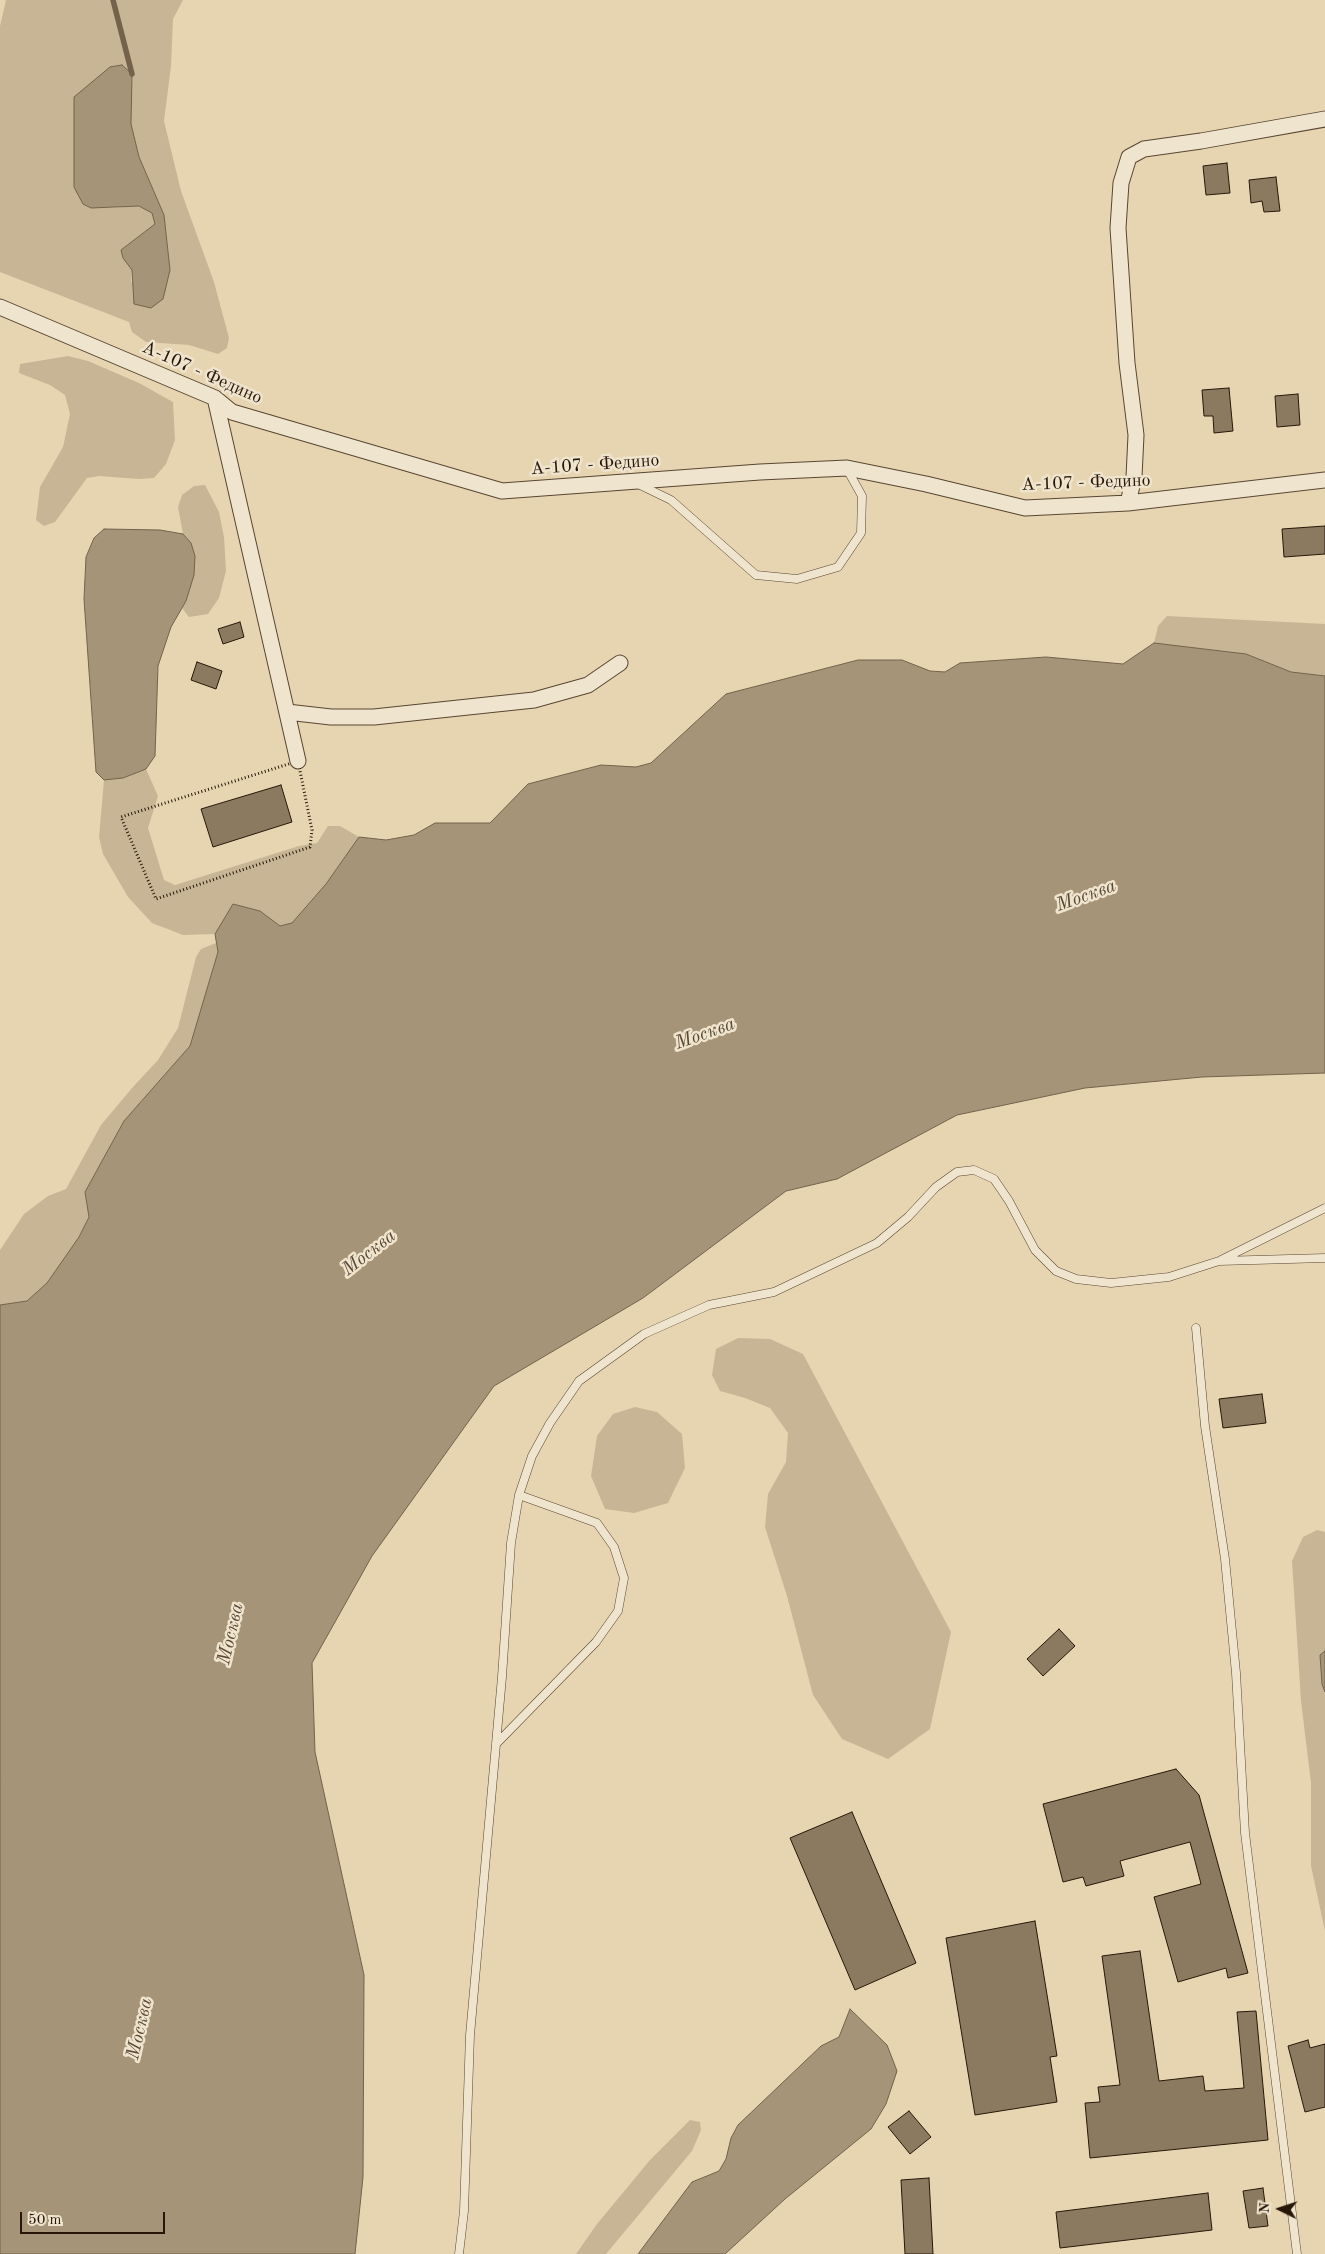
<!DOCTYPE html>
<meta charset="utf-8">
<style>
body{margin:0}
#map{position:relative;width:1325px;height:2254px;overflow:hidden;background:#e7d5b2;font-family:"Old Standard TT",serif}
canvas{display:block}
.north{position:absolute;left:1255px;top:2184px;width:50px;height:50px;-webkit-text-stroke:4px #efe4cd;paint-order:stroke;rotate:274deg;font-size:14px;font-weight:700;line-height:20px;text-align:center;color:#281708}
.north::after{content:'';display:block;margin:auto;width:18px;height:22px;background:#281708;clip-path:polygon(50% 0,100% 100%,50% 72%,0 100%)}
.scale{position:absolute;left:20px;top:2212px;width:145px;height:22px;box-sizing:border-box;border:2px solid #281708;border-top:0;padding-left:6px;font-size:15px;line-height:18px;white-space:nowrap;color:#281708;-webkit-text-stroke:4px #efe4cd;paint-order:stroke}
</style>
<div id="map">
<canvas width="1325" height="2254"></canvas>
<div class="north">N</div>
<div class="scale">50 m</div>
</div>
<script>
const ctx = document.querySelector('canvas').getContext('2d');
ctx.lineJoin = 'round';
function fill(path, color) { ctx.fillStyle = color; ctx.fill(path, 'evenodd'); }
const shape = rows => new Path2D(rows.map(r => 'M' + r).join(''));
function strokePath(path, color, width, dash) { ctx.strokeStyle = color; ctx.lineWidth = width; ctx.lineCap = dash ? 'butt' : 'round'; ctx.setLineDash(dash || []); ctx.stroke(path); }
function label(font, color, halo, rows, align = 'center') {
  ctx.font = font + ' "Old Standard TT",serif'; ctx.lineWidth = 5; ctx.setLineDash([]); ctx.textBaseline = 'middle'; ctx.strokeStyle = halo; ctx.fillStyle = color; for (const [text, x, y, turn = 0] of rows) {
    ctx.save(); ctx.translate(x, y); ctx.rotate((+turn || 0) * Math.PI / 180); ctx.textAlign = isNaN(turn) ? turn : align; if (halo) ctx.strokeText(text, 0, 0); ctx.fillText(text, 0, 0); ctx.restore();
  }
}
const green = shape([
 [6,0,183,0,173,19,171,66,164,121,181,191,214,282,229,338,227,348,218,354,189,345,146,342,132,332,129,322,0,272,0,26],
 [132,74,131,124,139,157,164,215,170,270,131,282,132,270,121,250,155,224,153,213,139,206,105,208,74,187,74,97],
 [68,356,88,361,139,383,173,402,175,440,166,464,154,478,139,479,99,476,87,478,55,522,44,526,36,520,40,487,63,447,70,414,65,395,50,385,19,373,20,364],
 [205,485,219,512,224,537,226,571,219,598,208,614,189,617,182,608,186,601,191,543,183,534,178,507,182,495,194,486],
 [1167,616,1325,624,1325,676,1291,672,1246,654,1154,643,1158,626],
 [146,769,158,796,148,828,164,880,175,885,299,846,317,843,328,826,340,826,359,837,326,884,292,923,280,926,260,911,233,904,215,934,183,935,152,923,128,897,103,854,99,837,104,780,123,778],
 [216,943,218,952,190,1046,124,1121,85,1192,89,1216,79,1237,47,1283,27,1301,0,1305,0,1250,24,1214,48,1196,66,1189,101,1125,132,1088,158,1060,178,1028,196,957,201,949],
 [738,1338,770,1339,803,1354,951,1632,930,1729,888,1759,842,1739,813,1695,787,1596,765,1527,768,1494,786,1462,788,1433,770,1408,745,1398,720,1391,712,1375,716,1349],
 [635,1407,657,1412,682,1434,685,1468,668,1503,634,1513,605,1509,591,1476,597,1436,613,1414],
 [1317,1530,1325,1532,1325,1651,1320,1655,1322,1683,1325,1692,1325,1931,1311,1866,1311,1783,1301,1701,1292,1561,1303,1537],
 [690,2120,700,2122,701,2130,692,2151,606,2254,576,2254,597,2224,650,2160]
]);
const water = shape([
 [122,65,132,74,131,124,139,157,164,215,170,270,163,299,151,308,134,304,132,270,123,258,121,250,155,224,152,213,139,206,91,208,83,204,74,187,74,97,110,67,122,65],
 [104,529,160,530,183,534,191,543,195,556,194,575,186,601,171,627,158,666,155,756,146,769,123,778,104,780,96,772,84,599,86,557,94,538,104,529],
 [1154,643,1246,654,1291,672,1325,676,1325,1073,1202,1077,1085,1088,957,1115,837,1179,786,1191,643,1298,494,1386,372,1556,312,1663,315,1752,364,1975,363,2177,355,2254,0,2254,0,1305,27,1301,47,1283,79,1237,89,1217,85,1192,124,1121,190,1046,218,952,215,934,233,904,260,911,280,926,292,923,326,884,359,837,386,840,414,835,435,823,490,823,528,784,601,765,636,767,651,763,726,694,858,660,902,660,930,671,945,672,960,663,1046,657,1123,664,1154,643],
 [1325,1651,1325,1692,1322,1684,1320,1655,1325,1651],
 [850,2009,887,2045,897,2071,886,2104,871,2129,785,2199,725,2254,638,2254,692,2182,719,2171,726,2159,731,2138,738,2125,821,2046,839,2037,850,2009]
]);
const stream = shape([
 [113,0,132,74]
]);
const building = shape([
 [1227,163,1230,193,1206,195,1203,166,1227,163],
 [1276,177,1280,211,1264,212,1262,201,1251,203,1249,180,1276,177],
 [1229,388,1233,431,1214,433,1213,416,1204,416,1202,390,1229,388],
 [1298,394,1300,425,1277,427,1275,396,1298,394],
 [1325,526,1325,554,1284,557,1282,529,1325,526],
 [240,622,244,637,223,644,218,629,240,622],
 [197,662,222,671,216,689,191,680,197,662],
 [281,785,292,822,213,847,201,809,281,785],
 [1262,1394,1266,1423,1223,1428,1219,1399,1262,1394],
 [1059,1629,1075,1646,1043,1676,1027,1659,1059,1629],
 [1176,1769,1199,1795,1248,1973,1228,1978,1226,1968,1178,1982,1154,1897,1201,1884,1190,1842,1120,1861,1124,1876,1086,1886,1083,1877,1063,1882,1043,1804,1176,1769],
 [852,1812,916,1963,855,1990,790,1838,852,1812],
 [1035,1921,1057,2056,1050,2057,1057,2102,975,2115,946,1938,1035,1921],
 [1140,1951,1159,2081,1203,2076,1205,2091,1244,2088,1237,2012,1256,2011,1268,2140,1090,2158,1085,2103,1100,2102,1098,2087,1120,2085,1102,1956,1140,1951],
 [1308,2040,1310,2048,1325,2044,1325,2107,1305,2112,1288,2046,1308,2040],
 [909,2111,931,2137,910,2154,888,2127,909,2111],
 [929,2178,933,2254,905,2254,901,2180,929,2178],
 [1263,2188,1268,2226,1249,2228,1243,2191,1263,2188],
 [1208,2193,1212,2230,1060,2248,1056,2212,1208,2193]
]);
const path = shape([
 [298,761,312,830,310,847,156,899,121,817,298,761]
]);
const lane = shape([
 [638,484,671,500,756,575,797,579,838,567,861,533,862,496,847,469],
 [1221,1260,1325,1208],
 [1196,1328,1205,1426,1225,1559,1236,1673,1245,1833,1297,2254],
 [496,1744,596,1642,618,1611,624,1578,614,1547,597,1523,519,1495],
 [459,2254,464,2211,470,2035,502,1677,511,1543,519,1495,532,1456,550,1423,579,1381,644,1334,709,1305,774,1292,877,1243,908,1217,936,1187,957,1172,974,1170,994,1179,1009,1201,1035,1250,1056,1271,1076,1279,1111,1283,1169,1277,1219,1261,1325,1258]
]);
const street = shape([
 [0,307,215,398,232,412,502,491,760,472,847,468,926,484,1025,508,1128,503,1325,480],
 [215,398,298,761],
 [1128,503,1134,477,1136,435,1127,363,1118,228,1121,183,1129,157,1144,149,1201,141,1325,119],
 [287,712,331,717,374,717,534,700,588,685,620,663]
]);
const streetNames = [
 ["А-107 - Федино",202,373,24],
 ["А-107 - Федино",595,465,-4],
 ["А-107 - Федино",1086,483,-2]
];
const waterNames = [
 ["Москва",1086,896,-20],
 ["Москва",705,1034,-20],
 ["Москва",369,1253,-38],
 ["Москва",231,1634,-77],
 ["Москва",140,2029,-77]
];
fill(green, '#c7b595');
fill(water, '#a69478');
strokePath(water, '#74624b', 1);
strokePath(stream, '#74624b', 5.5);
fill(building, '#8b7a60');
strokePath(building, '#281708', 1);
strokePath(lane, '#584632', 9);
strokePath(street, '#584632', 17);
strokePath(path, '#281708', 3, [1, 2.5]);
strokePath(lane, '#efe4cd', 8);
strokePath(street, '#efe4cd', 15);
label('18px', '#281708', '#efe4cd', streetNames);
label('italic 19px', '#5a4935', '#efe4cd', waterNames);
</script>
